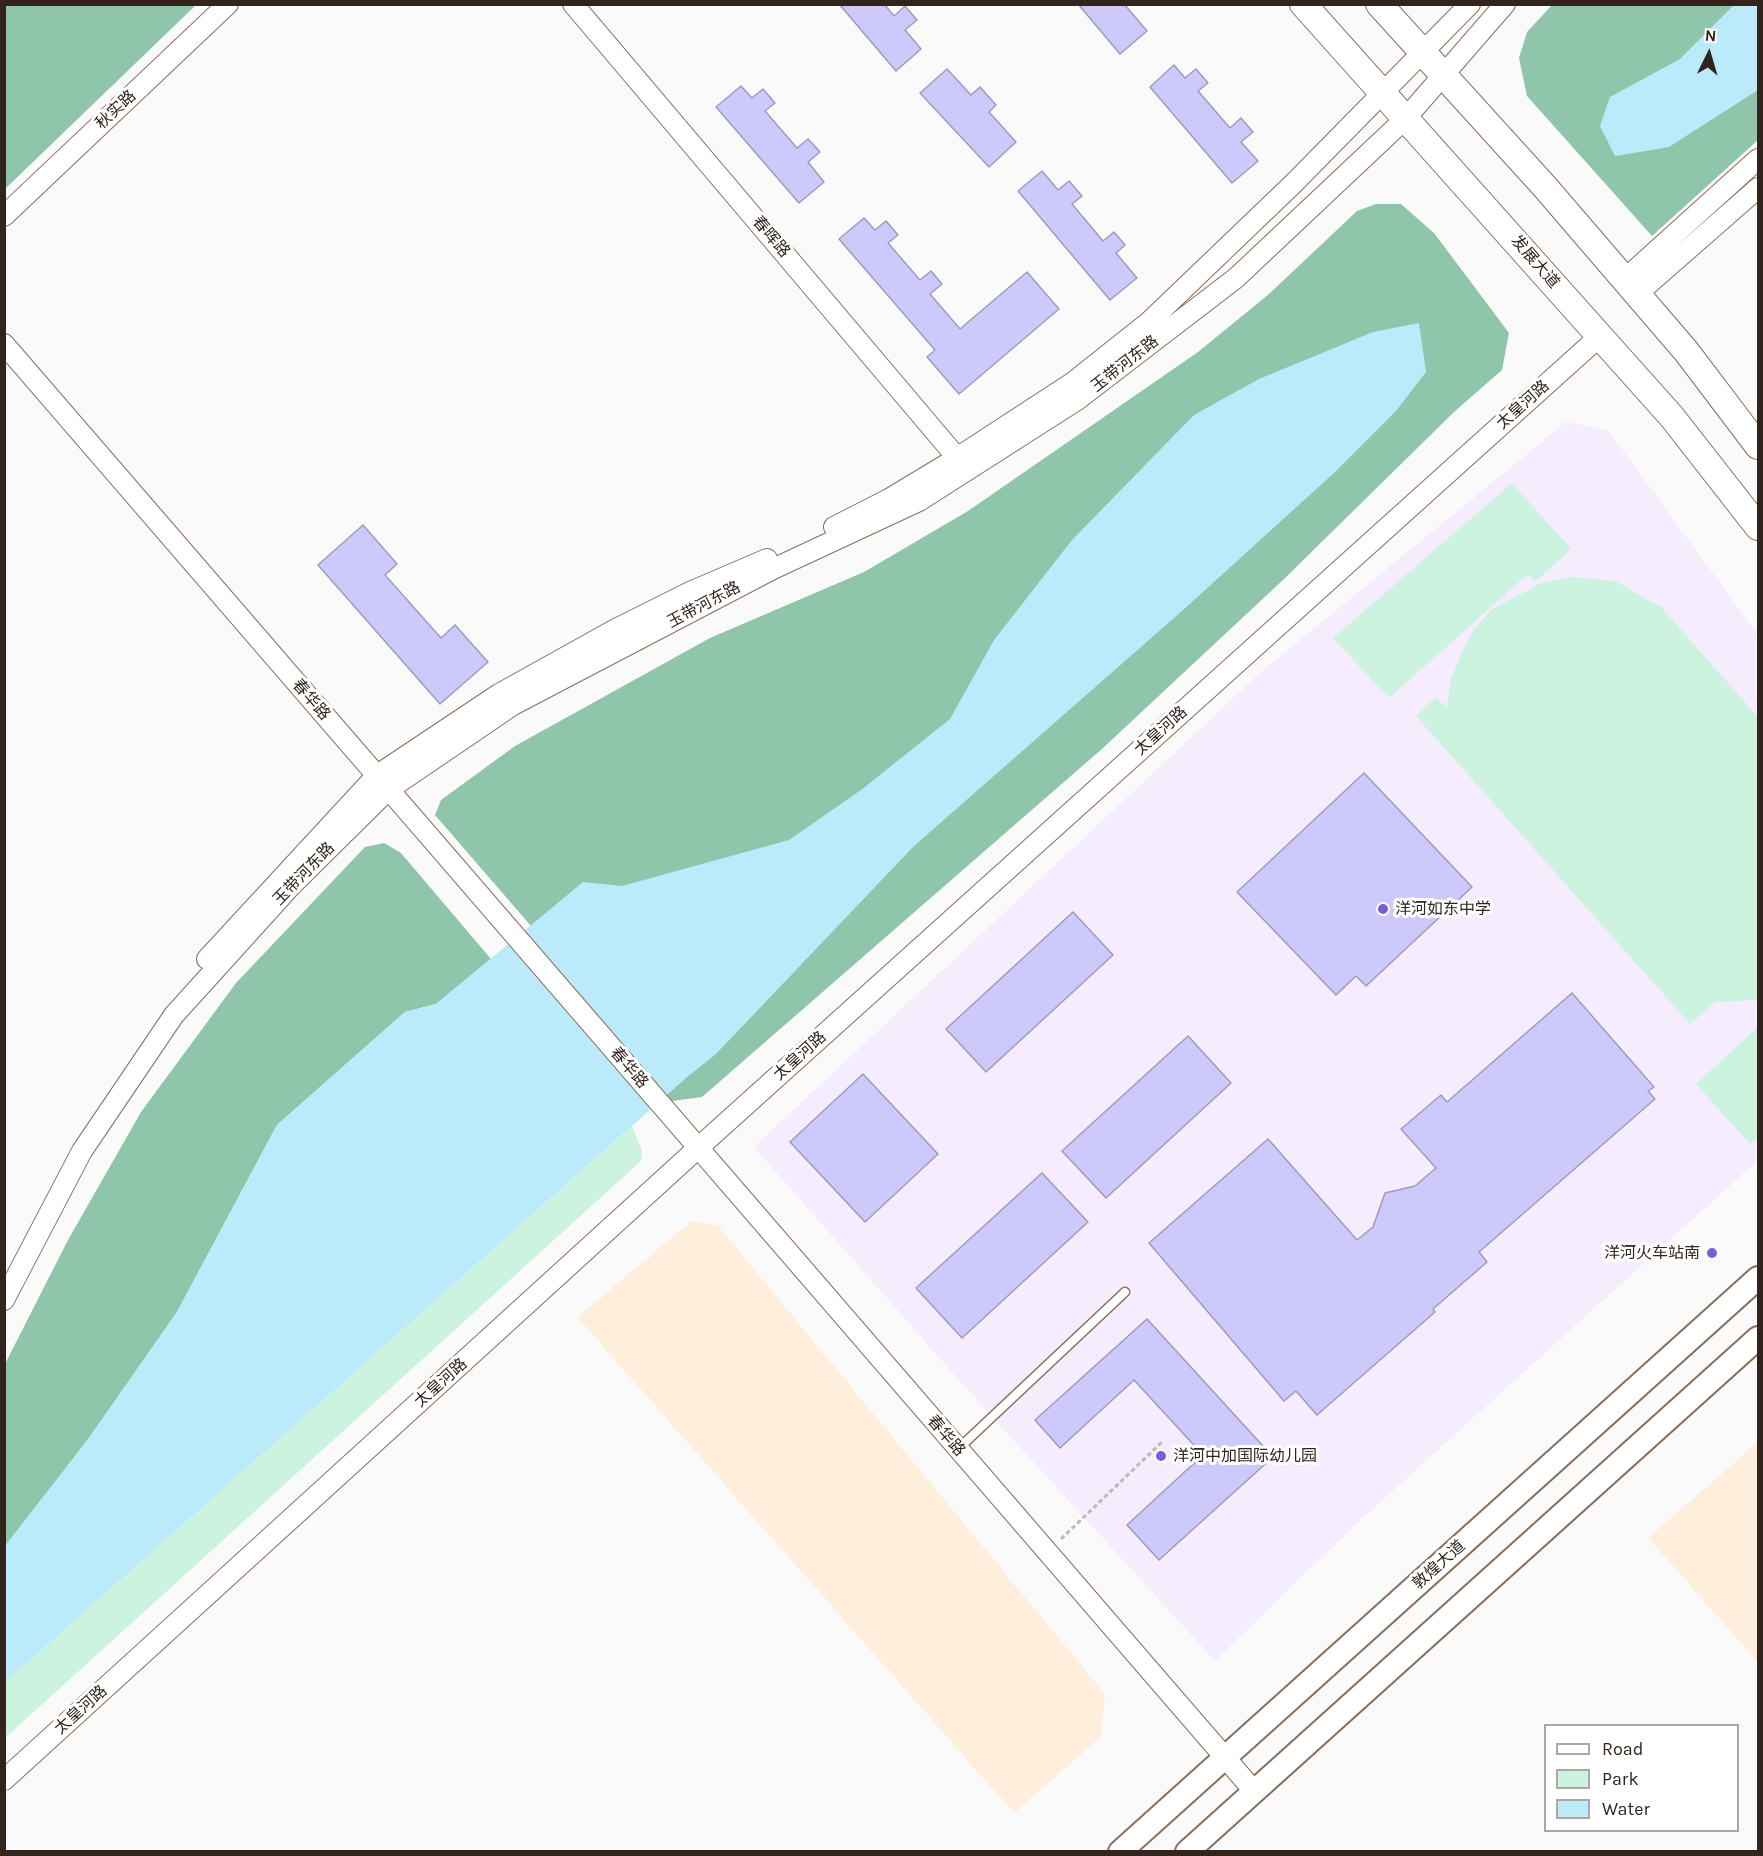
<!DOCTYPE html>
<meta charset="utf-8">
<style>
body{margin:0}
#map{position:relative;width:1763px;height:1856px;overflow:hidden;background:#fafafa;font-family:Karla,sans-serif}
canvas{display:block}
.frame{position:absolute;inset:0;border:6px solid #31241c;pointer-events:none}
.legend{position:absolute;left:1544px;top:1724px;width:195px;height:108px;box-sizing:border-box;background:#fff;border:2px solid #ada7a4;margin:0;padding:8px 10px;list-style:none;font-size:18px;color:#31241c}
.legend li{display:flex;align-items:center;gap:12px;height:30px}
.legend b{width:30px;border:2px solid #ada7a4}
.north{position:absolute;left:1679px;top:24px;width:60px;height:60px;-webkit-text-stroke:4px #fff;paint-order:stroke;rotate:5deg;font-size:16px;font-weight:700;line-height:24px;text-align:center;color:#31241c}
.north::after{content:'';display:block;margin:auto;width:21px;height:27px;background:#31241c;clip-path:polygon(50% 0,100% 100%,50% 72%,0 100%)}
</style>
<div id="map">
<canvas width="1763" height="1856"></canvas>
<div class="frame"></div>
<ul class="legend">
<li><b style="height:8px;background:#fff"></b>Road</li>
<li><b style="height:16px;background:#ccf3df"></b>Park</li>
<li><b style="height:16px;background:#bbebfb"></b>Water</li>
</ul>
<div class="north">N</div>
</div>
<script>
const ctx = document.querySelector('canvas').getContext('2d');
ctx.lineJoin = 'round';
function fill(path, color) { ctx.fillStyle = color; ctx.fill(path, 'evenodd'); }
const shape = rows => new Path2D(rows.map(r => 'M' + r).join(''));
function strokePath(path, color, width, dash) { ctx.strokeStyle = color; ctx.lineWidth = width; ctx.lineCap = dash ? 'butt' : 'round'; ctx.setLineDash(dash || []); ctx.stroke(path); }
function label(font, color, halo, rows, align = 'center') {
  ctx.font = font + ' Karla,"Noto Sans SC",sans-serif'; ctx.lineWidth = 6; ctx.setLineDash([]); ctx.textBaseline = 'middle'; ctx.strokeStyle = halo; ctx.fillStyle = color; for (const [text, x, y, turn = 0] of rows) {
    ctx.save(); ctx.translate(x, y); ctx.rotate((+turn || 0) * Math.PI / 180); ctx.textAlign = isNaN(turn) ? turn : align; if (halo) ctx.strokeText(text, 0, 0); ctx.fillText(text, 0, 0); ctx.restore();
  }
}
const commercial = shape([
 [692,1221,718,1226,1105,1694,1101,1737,1014,1813,577,1317],
 [1758,1442,1758,1662,1648,1538]
]);
const education = shape([
 [1566,422,1608,430,1758,635,1758,1160,1356,1524,1215,1661,966,1388,754,1147,1261,672]
]);
const green = shape([
 [1512,483,1571,549,1535,582,1528,574,1389,698,1333,638],
 [1571,577,1615,581,1661,607,1758,717,1758,1000,1715,1002,1690,1024,1416,716,1435,698,1447,707,1451,680,1461,654,1473,631,1491,610,1541,583],
 [1758,1027,1758,1137,1750,1144,1696,1084],
 [632,1126,642,1150,641,1161,5,1738,4,1682]
]);
const forest = shape([
 [5,4,196,4,196,5,5,189],
 [1552,5,1758,5,1758,140,1652,236,1527,96,1519,58,1527,32],
 [1376,204,1401,204,1434,233,1509,333,1502,370,1454,412,1284,579,1103,748,702,1097,672,1101,531,926,435,815,441,800,515,746,710,638,864,572,968,511,1198,352,1269,294,1357,211],
 [384,843,401,853,491,959,436,1004,405,1012,277,1125,177,1312,89,1438,5,1547,5,1364,68,1240,141,1112,236,983,365,847]
]);
const water = shape([
 [1734,5,1758,5,1758,90,1669,147,1615,156,1600,126,1610,97,1680,59],
 [1419,323,1426,372,1396,411,1335,472,1182,611,914,846,716,1054,686,1078,5,1682,4,1547,89,1438,177,1312,277,1125,405,1012,436,1004,583,882,622,886,789,840,861,790,950,719,994,640,1072,540,1194,415,1259,379,1373,332]
]);
const building = shape([
 [839,4,884,4,894,16,905,6,917,20,905,30,921,49,896,71,839,4],
 [1078,4,1124,4,1147,31,1120,54,1078,4],
 [1174,65,1185,78,1196,69,1208,83,1198,91,1230,128,1241,118,1253,132,1241,142,1258,161,1232,183,1150,87,1174,65],
 [947,69,971,95,980,87,996,105,989,112,1016,142,989,167,920,93,947,69],
 [741,86,752,98,763,89,775,103,765,111,797,148,808,139,820,152,808,162,824,182,799,203,716,107,741,86],
 [1042,171,1058,190,1069,181,1082,196,1072,204,1103,241,1114,232,1125,245,1116,253,1137,278,1110,300,1018,191,1042,171],
 [864,218,875,230,886,221,898,235,888,243,920,280,931,271,942,284,930,294,960,329,1027,272,1059,309,959,394,927,357,935,350,839,239,864,218],
 [363,525,397,564,385,575,441,638,455,625,488,662,440,704,318,565,363,525],
 [1364,773,1472,887,1366,986,1356,976,1336,995,1237,892,1364,773],
 [1073,912,1113,955,986,1072,946,1029,1073,912],
 [1572,993,1654,1087,1648,1091,1655,1099,1479,1252,1487,1262,1433,1309,1435,1312,1317,1415,1296,1391,1284,1401,1149,1243,1268,1139,1357,1240,1373,1227,1385,1193,1415,1186,1436,1168,1401,1129,1441,1095,1447,1102,1572,993],
 [1188,1036,1231,1083,1106,1198,1062,1151,1188,1036],
 [863,1074,938,1154,865,1222,790,1142,863,1074],
 [1042,1173,1088,1222,962,1338,916,1288,1042,1173],
 [1147,1319,1273,1457,1159,1560,1127,1525,1203,1455,1134,1380,1060,1448,1035,1420,1147,1319]
]);
const path = shape([
 [1061,1539,1162,1442]
]);
const service = shape([
 [958,1449,1125,1292]
]);
const tertiary = shape([
 [573,4,965,467],
 [4,216,228,4],
 [1624,280,1758,159],
 [1637,294,1758,188],
 [4,344,1254,1791],
 [834,527,889,499,957,458,1072,383,1150,321,1294,183,1470,4],
 [207,959,376,776,499,694,614,630,690,592,767,559],
 [4,1300,82,1151,174,1015,289,888,388,790,513,705,773,569,919,501,1077,400,1236,278,1406,118,1505,4],
 [4,1780,698,1148,1600,336]
]);
const secondary = shape([
 [1120,1852,1758,1278],
 [1187,1852,1758,1338]
]);
const primary = shape([
 [1303,4,1672,417,1758,527],
 [1379,4,1545,187,1686,351,1758,446]
]);
const markers = [
 [1383,909,6,"#785ed9"],
 [1712,1253,6,"#785ed9"],
 [1161,1456,6,"#785ed9"]
];
const streetNames = [
 ["秋实路",116,110,-43],
 ["春晖路",771,237,50],
 ["发展大道",1535,262,49],
 ["玉带河东路",1125,364,-38],
 ["太皇河路",1523,405,-42],
 ["玉带河东路",704,605,-28],
 ["春华路",311,700,49],
 ["太皇河路",1161,731,-42],
 ["玉带河东路",304,874,-46],
 ["太皇河路",800,1056,-42],
 ["春华路",629,1068,49],
 ["太皇河路",441,1383,-42],
 ["春华路",946,1436,49],
 ["敦煌大道",1439,1565,-42],
 ["太皇河路",81,1710,-42]
];
const poiNames = [
 ["洋河如东中学",1395,909],
 ["洋河火车站南",1700,1253,"right"],
 ["洋河中加国际幼儿园",1173,1456]
];
fill(commercial, '#feeedb');
fill(education, '#f5ecfd');
fill(green, '#ccf3df');
fill(forest, '#8fc5ab');
fill(water, '#bbebfb');
fill(building, '#cdc9fa');
strokePath(building, '#9e9bbd', 1.5);
strokePath(service, '#8c6d5a', 11);
strokePath(tertiary, '#8c6d5a', 22);
strokePath(secondary, '#8c6d5a', 26);
strokePath(primary, '#8c6d5a', 28);
strokePath(path, '#bdb9b7', 3, [4.5, 3]);
strokePath(service, '#fff', 8);
strokePath(tertiary, '#fff', 20);
strokePath(secondary, '#fff', 22);
strokePath(primary, '#fff', 26);
for (const [x, y, r, color] of markers) { const dot = new Path2D(); dot.arc(x, y, r, 0, 2 * Math.PI); ctx.fillStyle = color; ctx.fill(dot); strokePath(dot, '#fff', 2); }
label('16px', '#31241c', '#fff', streetNames);
label('16px', '#31241c', '#fff', poiNames, 'left');
</script>
